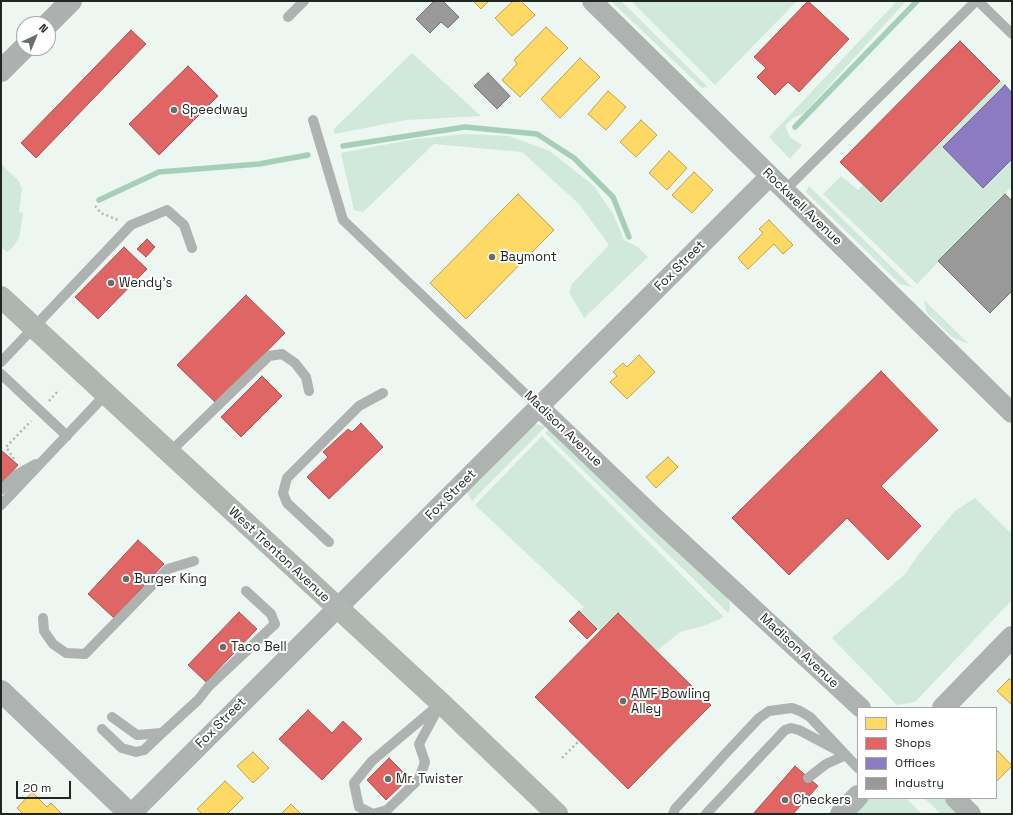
<!DOCTYPE html>
<style>
body{margin:0}
#map{position:relative;width:1013px;height:815px;overflow:hidden;background:#edf6f1;font-family:"Space Grotesk",sans-serif}
canvas{display:block}
.frame{position:absolute;inset:0;border:2px solid #202622;pointer-events:none}
.legend{position:absolute;left:857px;top:707px;width:140px;height:92px;box-sizing:border-box;background:#fff;border:1px solid #a6a8a7;margin:0;padding:5px 7px;list-style:none;font-size:12px;color:#202622}
.legend li{display:flex;align-items:center;gap:8px;height:20px}
.legend b{width:20px;border:1px solid #a6a8a7}
.north{position:absolute;left:16px;top:16px;width:40px;height:40px;box-sizing:border-box;background:#fff;border:1px solid #a6a8a7;border-radius:50%;rotate:44deg;font-size:11px;font-weight:700;line-height:16px;text-align:center;color:#202622}
.north::after{content:'';display:block;margin:auto;width:14px;height:18px;background:#686f6a;clip-path:polygon(50% 0,100% 100%,50% 72%,0 100%)}
.scale{position:absolute;left:16px;top:781px;width:55px;height:18px;box-sizing:border-box;border:2px solid #202622;border-top:0;padding-left:5px;font-size:12px;line-height:14px;white-space:nowrap;color:#202622;-webkit-text-stroke:3px #fff;paint-order:stroke}
</style>
<div id="map">
<canvas width="1013" height="815"></canvas>
<div class="frame"></div>
<ul class="legend">
<li><b style="height:11px;background:#ffd966"></b>Homes</li>
<li><b style="height:11px;background:#e06666"></b>Shops</li>
<li><b style="height:11px;background:#8e7cc3"></b>Offices</li>
<li><b style="height:11px;background:#999"></b>Industry</li>
</ul>
<div class="north">N</div>
<div class="scale">20 m</div>
</div>
<script>
const ctx = document.querySelector('canvas').getContext('2d');
ctx.lineJoin = 'round';
function fill(path, color) { ctx.fillStyle = color; ctx.fill(path, 'evenodd'); }
const shape = rows => new Path2D(rows.map(r => 'M' + r).join(''));
function strokePath(path, color, width, dash) { ctx.strokeStyle = color; ctx.lineWidth = width; ctx.lineCap = dash ? 'butt' : 'round'; ctx.setLineDash(dash || []); ctx.stroke(path); }
function label(font, color, halo, rows, align = 'center') {
  ctx.font = font + ' "Space Grotesk",sans-serif'; ctx.lineWidth = 4; ctx.setLineDash([]); ctx.textBaseline = 'middle'; ctx.strokeStyle = halo; ctx.fillStyle = color; for (const [text, x, y, turn = 0] of rows) {
    ctx.save(); ctx.translate(x, y); ctx.rotate((+turn || 0) * Math.PI / 180); ctx.textAlign = isNaN(turn) ? turn : align; if (halo) ctx.strokeText(text, 0, 0); ctx.fillText(text, 0, 0); ctx.restore();
  }
}
const green = shape([
 [611,1,621,1,708,87,702,88],
 [631,1,797,1,715,85],
 [897,1,906,1,804,113,793,118,785,126,790,137,802,145,790,159,769,137],
 [412,53,481,116,406,120,334,134,334,129],
 [1000,81,1005,85,943,147,983,188,1012,159,1012,189,1010,188,917,284,823,194,841,176,858,190,863,185,881,202],
 [467,134,509,136,550,151,594,186,613,214,624,240,638,247,648,257,584,318,569,292,572,284,609,245,579,204,522,152,434,144,363,212,354,210,341,153,415,139],
 [1,164,18,180,22,188,19,212,23,213,19,238,13,247,7,252,1,247],
 [809,186,912,287,900,284,806,192],
 [924,300,969,344,953,338,927,313],
 [534,424,546,426,472,501,467,492],
 [549,429,725,595,730,603,730,609,728,613,545,433],
 [542,436,724,617,706,625,680,632,657,651,618,613,600,632,579,611,584,607,475,505],
 [975,498,1012,534,1012,600,915,702,897,705,832,638,905,574,919,554,955,511],
 [869,798,906,798,922,814,856,814],
 [924,798,948,798,965,814,941,814]
]);
const homes = shape([
 [473,1,489,1,481,9,473,1],
 [513,1,521,1,535,15,512,36,495,18,513,1],
 [546,27,568,48,520,97,502,80,517,64,514,60,546,27],
 [580,58,600,77,560,118,541,99,580,58],
 [608,91,626,107,606,130,588,114,608,91],
 [641,120,657,135,636,157,620,142,641,120],
 [669,151,687,168,667,190,649,173,669,151],
 [694,172,713,190,692,213,672,195,694,172],
 [518,194,554,230,466,319,430,283,518,194],
 [769,220,793,245,783,254,774,244,748,269,738,258,763,233,759,229,769,220],
 [639,355,655,372,627,399,610,382,617,376,613,372,623,363,627,367,639,355],
 [668,457,678,467,656,488,646,477,668,457],
 [1009,679,1012,681,1012,705,997,691,1009,679],
 [998,751,1012,766,996,782,996,753,998,751],
 [253,752,269,768,253,783,237,766,253,752],
 [225,781,243,798,227,814,202,814,197,809,225,781],
 [32,792,47,807,51,803,62,814,23,814,17,808,32,792],
 [291,804,301,814,281,814,291,804]
]);
const shops = shape([
 [808,1,849,39,799,92,788,82,775,95,757,77,766,68,754,57,808,1],
 [131,30,146,44,36,158,21,143,131,30],
 [960,41,1000,81,881,202,840,162,960,41],
 [188,66,218,96,159,155,129,124,188,66],
 [147,239,155,247,146,257,137,249,147,239],
 [124,247,147,269,98,319,75,297,124,247],
 [246,295,285,333,216,403,177,365,246,295],
 [881,371,938,430,881,486,921,526,888,560,847,518,789,575,732,518,881,371],
 [262,376,282,396,241,437,221,417,262,376],
 [361,423,383,447,329,499,307,477,328,457,323,452,348,429,352,432,361,423],
 [1,450,18,465,1,484,1,450],
 [138,540,164,564,114,618,88,594,138,540],
 [579,611,597,629,587,639,569,621,579,611],
 [239,612,257,629,206,682,188,665,239,612],
 [618,613,711,705,628,789,535,697,618,613],
 [308,710,332,733,343,721,362,739,322,780,279,739,308,710],
 [389,758,409,778,386,800,367,780,389,758],
 [795,766,818,786,793,814,753,814,795,766]
]);
const offices = shape([
 [1005,85,1012,93,1012,159,983,188,943,147,1005,85]
]);
const industry = shape([
 [434,1,443,1,459,17,448,28,441,22,430,33,416,19,434,1],
 [488,73,510,96,497,109,474,86,488,73],
 [1005,194,1012,201,1012,291,990,313,938,261,1005,194]
]);
const stream = shape([
 [795,127,917,1],
 [343,146,465,127,537,134,574,158,613,197,629,237],
 [99,200,159,172,259,164,308,155]
]);
const path = shape([
 [95,206,101,213,118,220],
 [49,401,58,391],
 [14,459,6,447,31,421],
 [562,758,579,741]
]);
const service = shape([
 [978,1,1012,34],
 [288,17,304,1],
 [313,120,343,220,539,407],
 [785,190,976,1],
 [1,362,131,225,167,210,184,225,192,248],
 [1,374,67,436],
 [169,453,269,356,282,354,295,363,306,377,309,391],
 [1,490,16,475,36,464],
 [1,505,106,394],
 [329,542,287,503,283,493,287,478,359,406,383,393],
 [43,618,44,631,53,644,66,653,85,654,168,569,194,561],
 [441,703,419,744,425,762,419,779,387,810,373,814,359,807,354,783,372,761,441,703],
 [112,717,137,735,162,733,198,700,209,686,275,624,271,614,246,591],
 [102,729,122,748,136,752,144,750,162,733],
 [808,778,826,764,846,755],
 [673,814,675,809,727,752,759,718,769,711,792,708,800,711,810,717,858,768],
 [706,814,785,730,791,728,799,730,837,750]
]);
const minor = shape([
 [592,1,1012,413],
 [539,407,655,518,861,708],
 [955,798,971,814],
 [131,814,770,176]
]);
const tertiary = shape([
 [1,691,130,814],
 [943,708,1012,637],
 [841,814,858,796]
]);
const secondary = shape([
 [48,24,71,1],
 [1,71,24,48]
]);
const primary = shape([
 [1,297,441,703,557,814]
]);
const markers = [
 [174,110,4,"#686f6a"],
 [492,257,4,"#686f6a"],
 [111,283,4,"#686f6a"],
 [126,579,4,"#686f6a"],
 [223,647,4,"#686f6a"],
 [623,701,4,"#686f6a"],
 [388,779,4,"#686f6a"],
 [785,800,4,"#686f6a"]
];
const poiNames = [
 ["Speedway",182,110],
 ["Baymont",500,257],
 ["Wendy's",119,283],
 ["Burger King",134,579],
 ["Taco Bell",231,647],
 ["AMF Bowling",631,694],
 ["Alley",631,709],
 ["Mr. Twister",396,779],
 ["Checkers",793,800]
];
const streetNames = [
 ["Rockwell Avenue",802,207,44],
 ["Fox Street",680,266,-45],
 ["Madison Avenue",563,429,44],
 ["Fox Street",451,495,-45],
 ["West Trenton Avenue",279,555,43],
 ["Madison Avenue",799,651,43],
 ["Fox Street",221,723,-45]
];
fill(green, '#d0e9da');
fill(homes, '#ffd966');
strokePath(homes, '#bca352', 1);
fill(shops, '#e06666');
strokePath(shops, '#a65352', 1);
fill(offices, '#8e7cc3');
strokePath(offices, '#6d6293', 1);
fill(industry, '#999');
strokePath(industry, '#757675', 1);
strokePath(stream, '#a5d0b7', 5.5);
strokePath(path, '#b2b7b5', 2.5, [2, 3]);
strokePath(service, '#aeb2b0', 10);
strokePath(minor, '#aeb2b0', 20);
strokePath(tertiary, '#aeb2b0', 22);
strokePath(secondary, '#acb0af', 22);
strokePath(primary, '#afb5b1', 22);
for (const [x, y, r, color] of markers) { const dot = new Path2D(); dot.arc(x, y, r, 0, 2 * Math.PI); ctx.fillStyle = color; ctx.fill(dot); strokePath(dot, '#fff', 1.5); }
label('13px', '#202622', '#fff', poiNames, 'left');
label('13px', '#202622', '#fff', streetNames);
</script>
